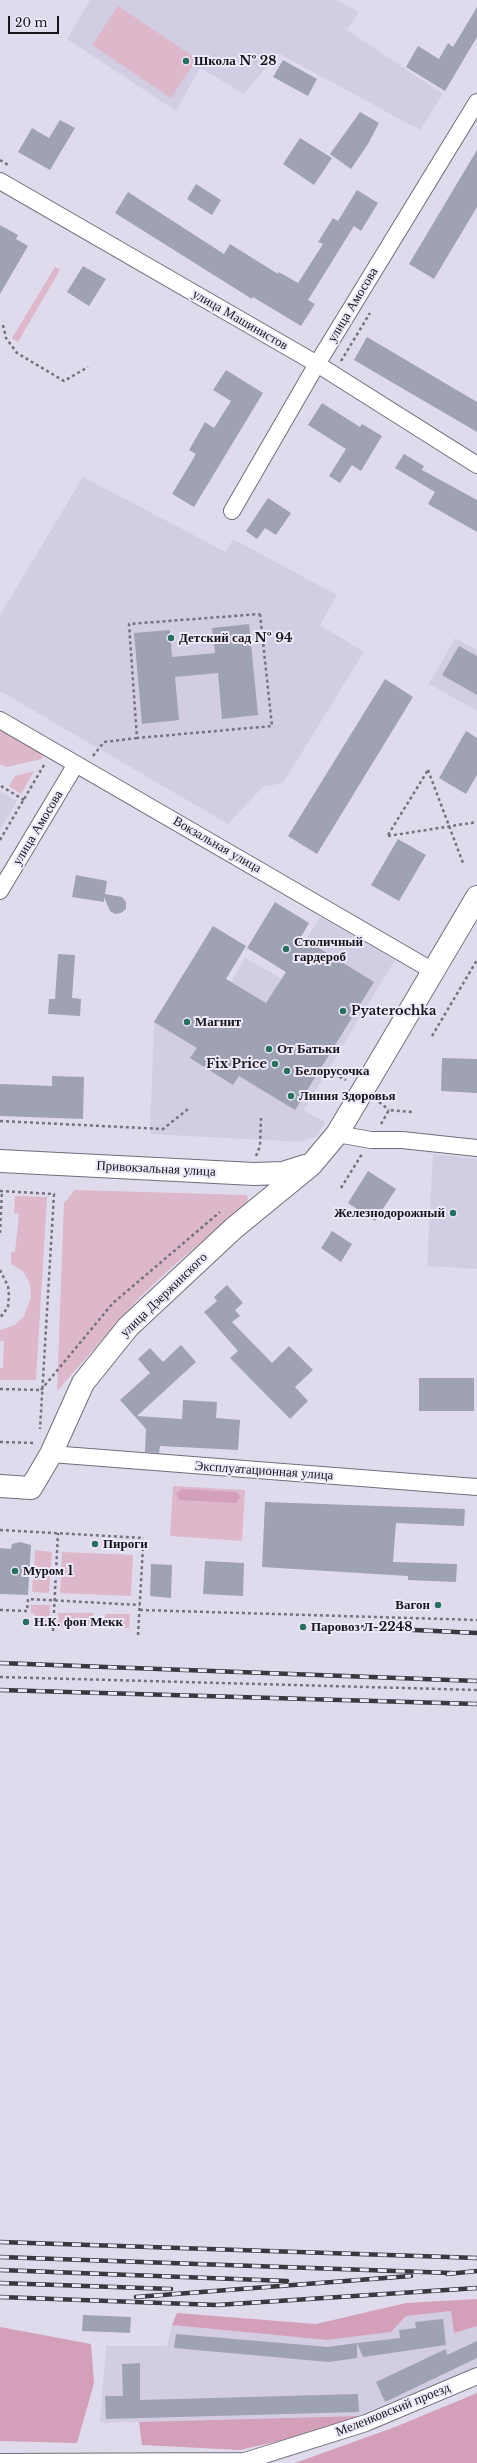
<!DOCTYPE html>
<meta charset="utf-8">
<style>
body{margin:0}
#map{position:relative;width:477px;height:2463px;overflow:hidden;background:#e0dbec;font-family:"Libre Baskerville",serif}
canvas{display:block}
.scale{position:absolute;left:8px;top:16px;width:51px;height:18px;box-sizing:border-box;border:2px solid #17151b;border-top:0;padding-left:5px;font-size:12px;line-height:14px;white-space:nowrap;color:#17151b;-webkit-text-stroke:3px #ede9f9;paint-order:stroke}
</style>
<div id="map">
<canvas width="477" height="2463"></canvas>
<div class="scale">20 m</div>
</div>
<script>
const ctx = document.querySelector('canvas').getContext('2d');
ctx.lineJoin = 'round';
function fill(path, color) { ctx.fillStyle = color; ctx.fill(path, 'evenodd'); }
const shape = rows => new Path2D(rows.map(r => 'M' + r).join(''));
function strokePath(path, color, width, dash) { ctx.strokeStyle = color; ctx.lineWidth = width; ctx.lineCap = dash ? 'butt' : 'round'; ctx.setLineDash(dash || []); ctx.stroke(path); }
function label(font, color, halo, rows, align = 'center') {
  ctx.font = font + ' "Libre Baskerville",serif'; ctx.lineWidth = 4; ctx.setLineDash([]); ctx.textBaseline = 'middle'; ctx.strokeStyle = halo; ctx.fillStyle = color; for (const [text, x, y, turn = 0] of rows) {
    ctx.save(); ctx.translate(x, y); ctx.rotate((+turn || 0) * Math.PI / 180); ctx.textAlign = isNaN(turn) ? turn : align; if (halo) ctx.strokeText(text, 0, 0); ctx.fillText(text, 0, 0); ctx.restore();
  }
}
const built = shape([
 [90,0,336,0,359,12,347,30,443,94,420,130,278,53,244,94,200,68,176,111,67,39],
 [83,477,226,552,233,539,337,595,320,625,364,652,283,783,263,787,228,824,0,691,0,615],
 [455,638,477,650,477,711,429,684],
 [0,791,17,801,0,830],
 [320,917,395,960,304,1110,325,1122,317,1136,300,1142,150,1134,154,1022,184,972,218,993,226,979,231,982,245,958,282,979],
 [433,1154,477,1159,477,1269,427,1266],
 [452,2311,454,2333,477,2326,477,2366,358,2416,100,2423,106,2346,167,2346,172,2325,327,2340,391,2332,406,2316]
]);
const green = shape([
 [118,6,197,59,171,98,92,45],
 [55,267,60,270,18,342,12,338],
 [0,729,43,753,42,759,6,767,0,764],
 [34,771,21,794,9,786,15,776],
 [75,1190,247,1195,248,1202,173,1266,138,1299,57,1391,64,1203],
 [15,1196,47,1197,36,1380,0,1380,0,1368,3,1368,4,1341,0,1341,0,1330,15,1325,24,1316,31,1297,30,1284,23,1271,11,1264,11,1252,15,1252,19,1214,14,1213],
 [173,1486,245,1490,242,1541,170,1536],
 [35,1550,52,1552,49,1593,32,1592],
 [62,1552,133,1555,131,1596,60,1593],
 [31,1605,50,1605,49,1627,35,1626,35,1614,31,1613],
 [58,1613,93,1613,93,1628,57,1627],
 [105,1614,130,1614,129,1628,105,1628]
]);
const forest = shape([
 [182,1489,236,1492,240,1497,236,1503,179,1500,176,1493],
 [477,2299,477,2326,454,2333,451,2311,406,2316,391,2332,327,2340,172,2325,177,2313,316,2324,406,2303],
 [0,2327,91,2344,94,2383,77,2443,0,2441],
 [477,2393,477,2463,295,2463,395,2427],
 [358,2416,340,2427,240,2450,142,2445,139,2422]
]);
const building = shape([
 [477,7,477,37,445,91,406,67,418,46,439,59,448,43,453,47],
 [283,60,317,79,308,96,273,77],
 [360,112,379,123,368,144,351,169,330,154],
 [60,120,75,128,50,170,18,152,32,128,49,138],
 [300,138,332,158,314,185,283,164],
 [477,150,477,207,434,279,409,264],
 [196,184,221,200,212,215,187,199],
 [357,190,378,203,361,231,354,226,308,300,315,304,301,326,253,297,252,299,115,213,128,192,224,254,230,244,278,274,279,272,298,283,323,244,318,242,333,218,338,221],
 [0,225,18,235,16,239,28,246,0,294],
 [83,266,106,279,89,306,67,292],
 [367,337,477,402,477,432,354,360],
 [226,370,263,393,194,507,172,494,196,454,189,450,205,422,214,428,231,401,213,390],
 [322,403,360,427,362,424,382,436,361,471,352,465,340,483,329,476,346,449,308,425],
 [404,454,424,466,422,470,477,500,477,532,428,504,435,492,395,468],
 [268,498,291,513,276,535,265,528,257,539,246,531],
 [249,624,258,715,222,719,218,673,175,677,179,720,142,724,134,633,170,630,172,657,215,653,212,628],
 [459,646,477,656,477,695,442,675],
 [385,679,413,697,317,854,288,836],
 [466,731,477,738,477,775,466,794,439,778],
 [398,839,426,855,399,901,371,885],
 [76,875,107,881,105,894,122,897,126,902,126,909,121,913,115,914,110,911,104,897,104,902,72,897],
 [275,902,309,923,301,937,374,982,295,1110,239,1076,233,1085,190,1058,197,1048,154,1022,213,926,246,946,226,979,266,1003,286,972,247,948],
 [58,954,75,955,72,998,81,999,80,1016,48,1014,49,999,55,999],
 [442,1058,477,1059,477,1093,441,1091],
 [52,1076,84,1077,83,1119,0,1116,0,1084,52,1086],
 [368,1171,396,1189,375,1221,348,1203],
 [332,1231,352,1244,341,1262,321,1248],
 [227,1285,243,1303,235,1310,240,1316,232,1322,272,1363,289,1346,313,1370,295,1387,308,1401,290,1419,230,1358,238,1351,204,1312,217,1301,214,1297],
 [181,1345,196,1362,137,1416,182,1419,183,1400,217,1402,216,1418,240,1420,238,1450,160,1446,159,1453,145,1452,146,1429,120,1400,150,1373,138,1359,150,1348,163,1362],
 [419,1378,474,1378,474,1411,419,1411],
 [265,1502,465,1509,464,1526,396,1523,393,1562,457,1564,456,1582,408,1580,408,1576,262,1567],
 [20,1542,31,1545,28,1595,0,1594,0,1548,11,1549,12,1544],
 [205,1561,244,1563,243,1596,203,1594],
 [151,1564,172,1565,171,1598,150,1596],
 [83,2315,131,2317,130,2333,82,2331],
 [443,2319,446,2345,363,2357,357,2343,400,2338,399,2330,416,2328,415,2322],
 [176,2334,328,2347,357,2343,357,2358,329,2362,174,2348],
 [477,2341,477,2358,385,2402,376,2382,446,2349,447,2355],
 [140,2363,140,2400,358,2394,359,2412,106,2419,105,2396,123,2396,122,2364]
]);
const path = shape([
 [0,160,10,166],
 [3,325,6,338,17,353,64,381,88,367],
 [341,361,370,313],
 [260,614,272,726,137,738,129,624,260,614],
 [93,756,104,742,137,738],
 [428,770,463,863],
 [1,786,24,800],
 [388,835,428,770],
 [388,836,477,822],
 [0,840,44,765],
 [432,1036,477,960],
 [334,1074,346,1080],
 [379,1102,389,1110],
 [0,1121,163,1129,188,1109],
 [381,1124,389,1110,412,1112],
 [256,1156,260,1146,261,1118],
 [341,1188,362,1154],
 [0,1191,54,1194,40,1429],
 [0,1233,2,1191],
 [0,1270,8,1286,9,1296,8,1307,0,1318],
 [0,1389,41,1390],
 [41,1390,113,1303,220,1212],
 [0,1442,35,1443],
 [0,1530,144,1538],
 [0,1610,27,1611,28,1599,140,1605],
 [140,1610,477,1620],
 [53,1631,58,1533],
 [138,1635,143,1547],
 [0,1677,477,1690]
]);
const street = shape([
 [0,181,317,364,477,465],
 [232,511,317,364,477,102],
 [0,720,433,971],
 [0,891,76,764],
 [337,1134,371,1140,402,1140,477,1148],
 [51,1454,477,1487],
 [0,2462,245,2461,366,2423,477,2376]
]);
const secondary = shape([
 [0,1161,254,1174,283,1173,305,1166],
 [0,1486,31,1488,51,1454,83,1383,128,1327,234,1228,311,1165,337,1134,477,897]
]);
const rail = shape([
 [352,1627,477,1633],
 [0,1663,477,1681],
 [0,1690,477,1704],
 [0,2242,477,2258],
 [0,2257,452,2273],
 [0,2270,287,2281],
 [447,2274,477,2271],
 [0,2283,171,2289],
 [0,2297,217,2305,477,2288],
 [136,2297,411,2276]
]);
const markers = [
 [186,61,4,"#2a6e60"],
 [171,638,4,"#2a6e60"],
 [286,949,4,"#2a6e60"],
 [343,1011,4,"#2a6e60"],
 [187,1022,4,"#2a6e60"],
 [269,1049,4,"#2a6e60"],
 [275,1064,4,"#2a6e60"],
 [287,1071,4,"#2a6e60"],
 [291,1096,4,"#2a6e60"],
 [453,1213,4,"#2a6e60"],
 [95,1544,4,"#2a6e60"],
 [15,1571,4,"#2a6e60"],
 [438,1605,4,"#2a6e60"],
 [26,1622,4,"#2a6e60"],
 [303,1627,4,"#2a6e60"]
];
const poiNames = [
 ["Школа № 28",194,61],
 ["Детский сад № 94",179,638],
 ["Столичный",294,942],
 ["гардероб",294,957],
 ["Pyaterochka",351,1011],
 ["Магнит",195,1022],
 ["От Батьки",277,1049],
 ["Fix Price",267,1064,"right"],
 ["Белорусочка",295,1071],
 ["Линия Здоровья",299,1096],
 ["Железнодорожный",445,1213,"right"],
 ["Пироги",103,1544],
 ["Муром 1",23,1571],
 ["Вагон",430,1605,"right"],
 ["Н.К. фон Мекк",34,1622],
 ["Паровоз Л-2248",311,1627]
];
const streetNames = [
 ["улица Амосова",353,305,-59],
 ["улица Машинистов",240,320,30],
 ["улица Амосова",38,828,-59],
 ["Вокзальная улица",217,845,30],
 ["Привокзальная улица",156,1169,3],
 ["улица Дзержинского",164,1295,-44],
 ["Эксплуатационная улица",264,1471,4],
 ["Меленковский проезд",393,2410,-22]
];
fill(built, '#d3cde4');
fill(green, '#dcb8ca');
fill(forest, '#d39fb9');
fill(building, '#9ea2b2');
strokePath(street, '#716d7b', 18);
strokePath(secondary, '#716d7b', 24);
strokePath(path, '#75727d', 2.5, [3, 3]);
strokePath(street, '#fff', 16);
strokePath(secondary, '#fff', 22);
strokePath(rail, '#3a373f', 4.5);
strokePath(rail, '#ede9f9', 3, [9]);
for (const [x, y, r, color] of markers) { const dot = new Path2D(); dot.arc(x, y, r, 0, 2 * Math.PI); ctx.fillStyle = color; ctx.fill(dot); strokePath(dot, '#ede9f9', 1.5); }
label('bold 13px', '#17151b', '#ede9f9', poiNames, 'left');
label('13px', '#17151b', '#ede9f9', streetNames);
</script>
